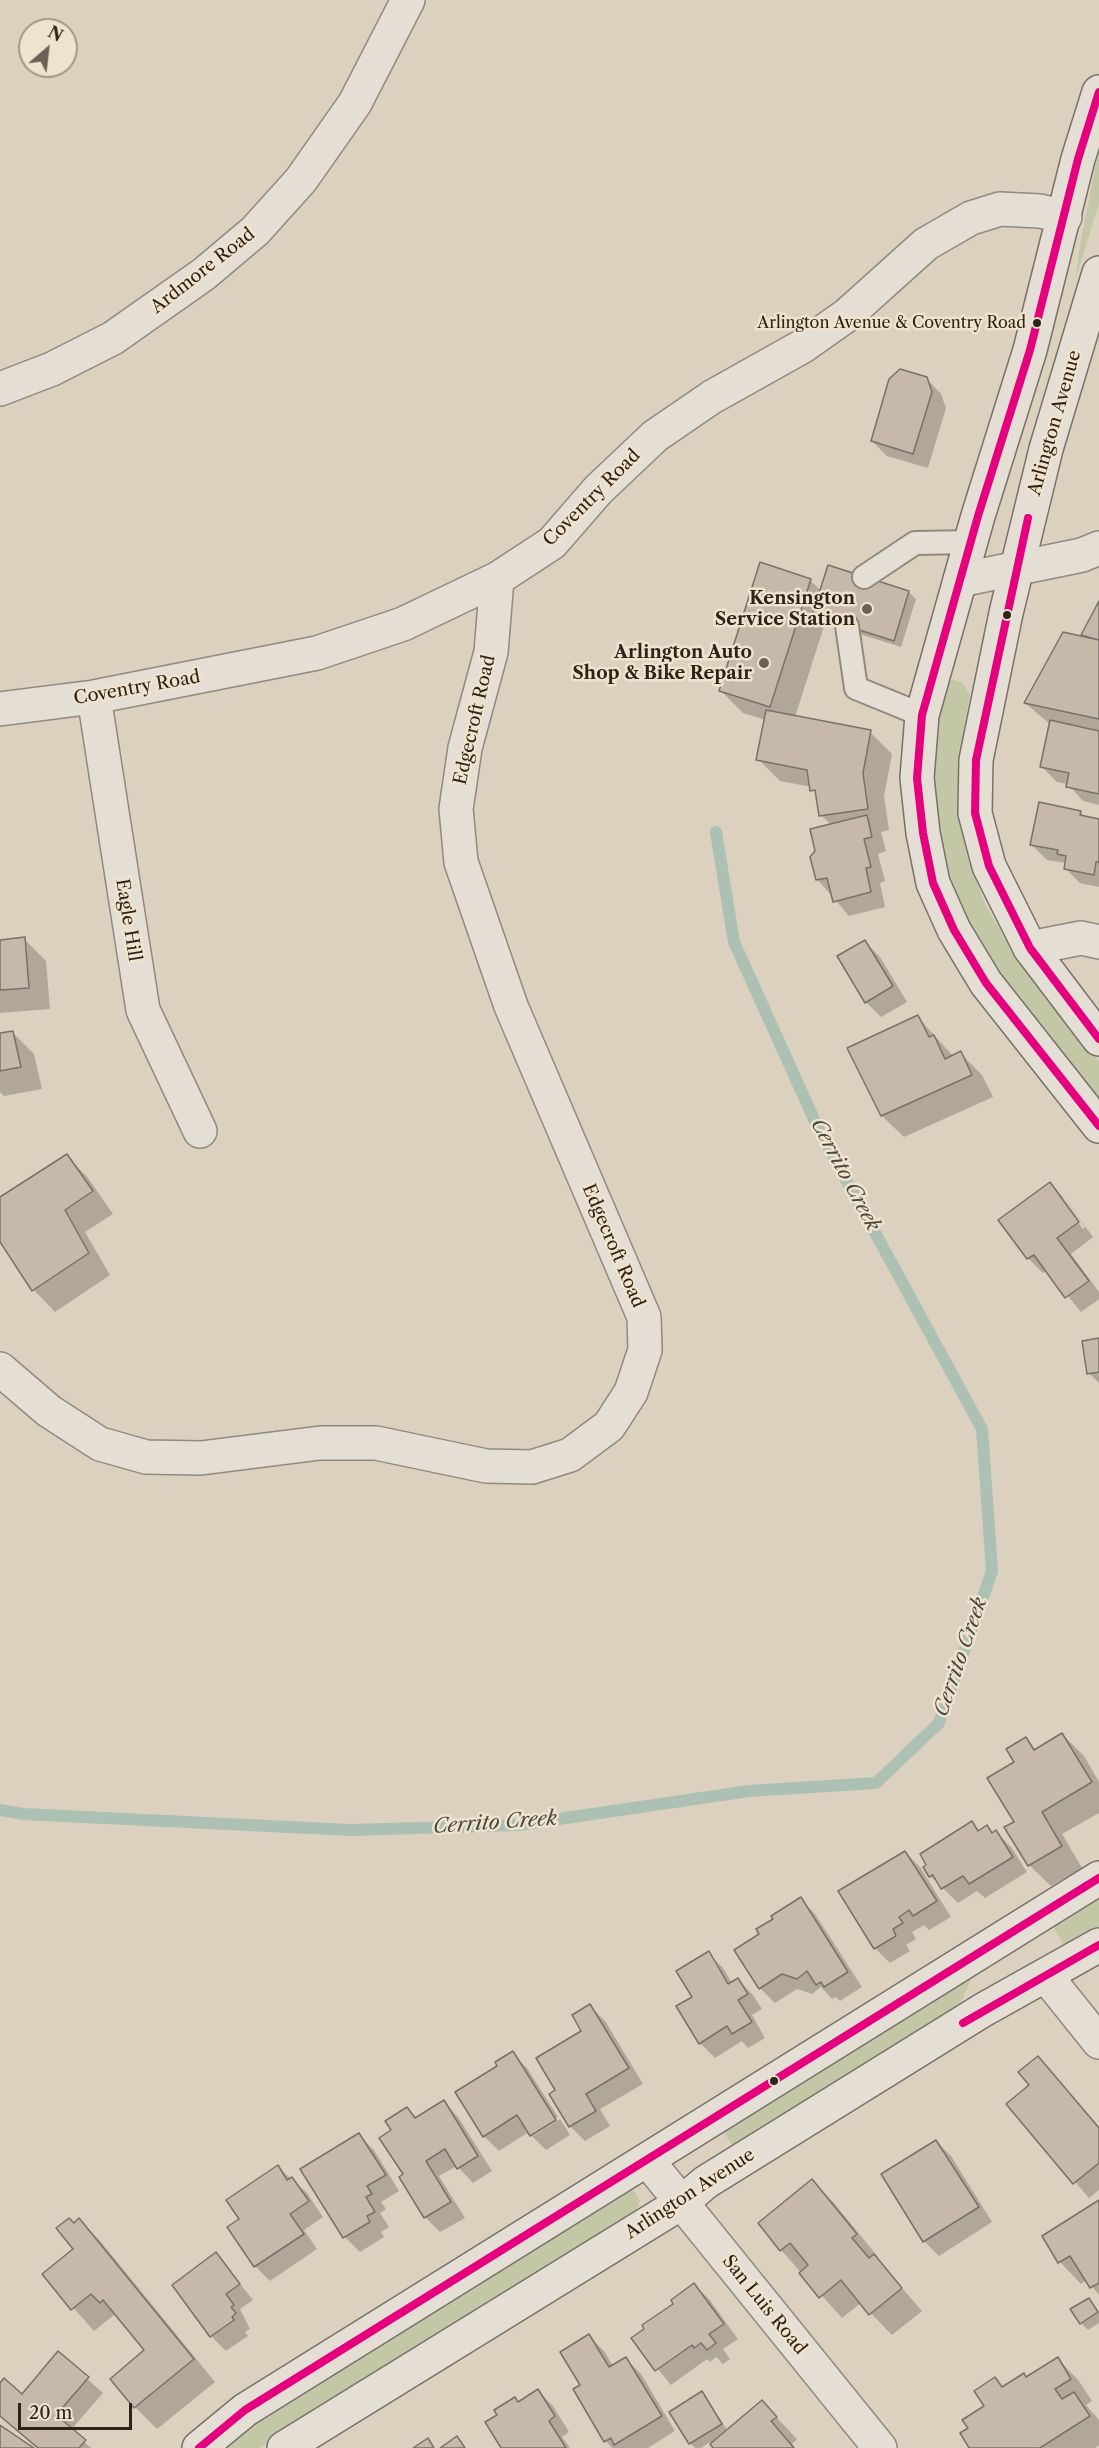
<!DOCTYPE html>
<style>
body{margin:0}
#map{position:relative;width:1099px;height:2448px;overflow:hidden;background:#dcd1bf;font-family:"Libre Caslon Text",serif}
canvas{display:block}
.north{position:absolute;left:18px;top:18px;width:60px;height:60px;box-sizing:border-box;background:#f0e3ce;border:2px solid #a29686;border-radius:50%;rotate:28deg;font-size:16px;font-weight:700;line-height:24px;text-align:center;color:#2e2319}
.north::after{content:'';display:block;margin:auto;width:21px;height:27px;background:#6b6053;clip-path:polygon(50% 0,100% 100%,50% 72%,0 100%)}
.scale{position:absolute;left:18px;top:2403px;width:114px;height:27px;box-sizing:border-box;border:3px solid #2e2319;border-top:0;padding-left:8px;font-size:18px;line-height:21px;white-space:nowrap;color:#2e2319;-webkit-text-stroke:4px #f0e3ce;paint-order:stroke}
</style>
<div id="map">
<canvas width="1099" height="2448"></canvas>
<div class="north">N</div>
<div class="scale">20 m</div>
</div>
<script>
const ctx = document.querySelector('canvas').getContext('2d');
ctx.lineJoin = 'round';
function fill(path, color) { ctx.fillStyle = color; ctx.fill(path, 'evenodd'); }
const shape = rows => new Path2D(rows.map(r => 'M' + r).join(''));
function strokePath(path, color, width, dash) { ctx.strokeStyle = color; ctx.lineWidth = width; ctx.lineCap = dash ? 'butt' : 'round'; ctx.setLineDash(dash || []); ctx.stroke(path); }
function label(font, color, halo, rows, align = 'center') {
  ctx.font = font + ' "Libre Caslon Text",serif'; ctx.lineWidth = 5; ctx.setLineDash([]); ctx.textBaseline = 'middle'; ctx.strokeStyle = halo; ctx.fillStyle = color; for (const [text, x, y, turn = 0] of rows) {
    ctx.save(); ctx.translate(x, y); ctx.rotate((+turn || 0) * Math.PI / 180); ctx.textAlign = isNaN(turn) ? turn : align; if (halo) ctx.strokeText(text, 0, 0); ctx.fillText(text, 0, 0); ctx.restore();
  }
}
const green = shape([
 [1099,149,1099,203,1076,278,1079,251],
 [953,680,962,682,970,695,962,739,959,802,967,855,986,906,1009,945,1099,1061,1099,1107,1010,995,949,900,927,757,945,683],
 [1099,1888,1099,1928,1066,1949,1050,1921],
 [982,1969,972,1977,961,2002,954,2008,732,2145,721,2128],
 [628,2189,635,2192,640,2201,635,2212,297,2420,259,2448,214,2448]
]);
const shadow = shape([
 [926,378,941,394,946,408,928,468,887,456,872,441],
 [810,580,821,591,909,592,916,599,901,647,825,623,795,717,870,732,892,754,884,796,889,830,881,832,886,851,878,854,885,881,880,883,885,907,849,916,818,880,831,825,821,815,818,796,812,787,780,781,758,759,766,720,743,713,721,691],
 [1099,604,1099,805,1083,801,1068,784,1057,782,1042,767,1051,725,1025,703,1088,639,1083,635],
 [1080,812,1086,818,1099,820,1099,887,1080,883,1065,868,1066,863,1047,860,1032,845],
 [24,939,46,961,50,1009,0,1013,0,941],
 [865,942,880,957,907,1002,881,1017,866,1002],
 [917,1016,953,1056,960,1053,982,1075,993,1097,904,1137,882,1116,849,1049],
 [12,1032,34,1054,42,1089,4,1096,0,1092,0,1035],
 [67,1156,88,1178,113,1214,85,1232,110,1275,55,1312,34,1290,0,1240,0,1199],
 [1050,1184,1065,1199,1093,1237,1071,1254,1099,1292,1099,1299,1081,1312,1047,1271,1043,1273,1028,1258,1000,1220],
 [1060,1198,1064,1198,1085,1227,1083,1229],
 [1099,1340,1099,1383,1089,1373],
 [1062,1734,1084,1756,1099,1782,1099,1813,1062,1834,1082,1868,1051,1886,1029,1865,1016,1822,1016,1763,1026,1739,1036,1750],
 [972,1823,980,1831,987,1827,994,1833,996,1832,1011,1847,1027,1872,985,1898,977,1891,958,1903,930,1876],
 [905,1852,920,1867,951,1917,929,1930,924,1925,912,1932,916,1939,906,1945,910,1951,890,1963,875,1948],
 [800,1899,815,1914,862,1987,840,2001,836,1997,832,1999,821,1987,812,1994,797,1989,775,2003,760,1988,762,1934],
 [708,1953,723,1968,732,1983,738,1980,753,1995,762,2009,752,2015,765,2038,748,2048,742,2041,715,2058,700,2043,694,1998],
 [590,2006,605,2021,643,2084,600,2109,610,2126,585,2141,570,2126,551,2094,557,2090,583,2032],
 [512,2053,527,2068,558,2117,533,2133,533,2136,560,2119,570,2135,546,2150,531,2135,529,2132,499,2151,484,2136,499,2066],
 [1038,2058,1099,2127,1099,2190,1089,2198,1008,2104,1032,2085],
 [444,2102,458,2117,492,2171,473,2183,457,2166,439,2176,465,2218,440,2232,425,2217,401,2177,405,2175,393,2131,407,2109,417,2118],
 [359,2135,374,2150,399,2191,381,2202,386,2209,380,2213,389,2227,381,2232,384,2237,360,2252,345,2237],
 [936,2141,951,2156,992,2222,939,2256,924,2241],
 [278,2167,307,2193,323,2217,304,2230,317,2249,270,2281,255,2266,241,2220],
 [812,2181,834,2203,878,2257,876,2258,922,2311,892,2335,861,2303,842,2318,781,2250],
 [1099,2202,1099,2295,1087,2280,1081,2284,1060,2262],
 [79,2220,101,2242,215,2382,157,2429,135,2407,146,2351,124,2323,114,2315,94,2331,44,2275,75,2249,74,2225],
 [216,2254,253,2300,240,2309,250,2329,245,2332,248,2336,226,2351,211,2336,174,2285],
 [694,2285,709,2299,738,2339,723,2349,730,2359,723,2364,716,2357,710,2362,707,2359,671,2385,633,2338,675,2304],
 [1089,2299,1099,2312,1099,2323,1088,2330,1081,2323],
 [589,2336,604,2351,613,2366,626,2359,641,2374,675,2431,648,2448,612,2448,606,2441,575,2389,582,2385],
 [58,2353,103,2393,71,2430,91,2448,37,2448,0,2416,0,2385,22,2396],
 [1058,2359,1079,2381,1092,2401,1086,2405,1099,2420,1099,2445,1095,2448,971,2448,970,2429,986,2407,995,2379,1004,2388,1027,2378],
 [538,2391,553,2406,569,2432,562,2437,570,2448,503,2448,519,2403],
 [702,2393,728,2431,762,2402,797,2439,792,2444,795,2448,715,2448,710,2442,701,2448,695,2448,690,2443]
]);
const stream = shape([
 [0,1810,23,1814,350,1830,518,1825,749,1791,876,1783,939,1723,992,1571,982,1429,818,1128,734,942,716,832]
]);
const building = shape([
 [900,369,927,377,932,392,913,454,871,441,889,379,900,369],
 [760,562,811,579,770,707,719,691,760,562],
 [828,565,909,591,894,641,812,615,828,565],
 [1099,601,1099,640,1081,635,1099,601],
 [1063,632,1099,640,1099,719,1024,703,1063,632],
 [766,710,871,730,863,773,868,809,819,816,815,790,810,791,807,770,756,760,766,710],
 [1050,720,1099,731,1099,794,1066,787,1069,773,1040,767,1050,720],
 [1039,802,1081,811,1080,815,1099,819,1099,862,1096,862,1094,875,1064,869,1066,856,1057,854,1058,850,1030,845,1039,802],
 [867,815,872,837,864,839,871,867,866,868,871,892,833,902,827,878,816,880,810,857,815,851,810,829,867,815],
 [25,937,29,988,0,990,0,940,25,937],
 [865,940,893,986,865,1003,837,956,865,940],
 [918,1015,929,1037,934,1035,945,1059,961,1051,972,1075,881,1116,847,1048,918,1015],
 [13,1031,21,1067,0,1071,0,1033,13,1031],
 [67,1154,93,1191,65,1210,89,1253,32,1291,0,1242,0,1197,67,1154],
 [1050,1182,1079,1222,1057,1238,1089,1281,1065,1298,1034,1255,1027,1259,998,1220,1050,1182],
 [1099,1338,1099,1372,1087,1374,1082,1341,1099,1338],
 [1062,1733,1092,1782,1042,1812,1062,1846,1028,1866,1004,1827,1014,1822,987,1778,1014,1762,1006,1749,1026,1737,1034,1750,1062,1733],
 [972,1821,978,1831,987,1825,992,1833,996,1830,1013,1857,969,1884,963,1876,941,1889,933,1875,929,1877,923,1867,926,1865,920,1854,972,1821],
 [905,1851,937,1901,913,1916,909,1910,899,1917,903,1923,893,1929,896,1936,874,1949,838,1891,905,1851],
 [801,1897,848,1972,824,1987,821,1982,816,1985,807,1971,797,1979,782,1974,759,1989,734,1950,759,1934,756,1929,773,1919,771,1916,801,1897],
 [709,1951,728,1984,738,1978,748,1994,738,2000,752,2022,732,2034,727,2026,699,2044,676,2006,692,1997,676,1971,709,1951],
 [590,2004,629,2068,586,2094,596,2111,569,2127,549,2094,555,2090,536,2058,581,2031,572,2015,590,2004],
 [513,2051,556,2120,530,2136,517,2115,483,2137,455,2092,497,2066,495,2062,513,2051],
 [1038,2056,1099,2128,1099,2163,1073,2184,1006,2104,1029,2085,1018,2072,1038,2056],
 [444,2100,478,2156,457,2169,445,2149,426,2161,451,2202,424,2218,399,2177,403,2174,379,2138,391,2130,385,2121,407,2107,415,2118,444,2100],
 [359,2133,386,2175,367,2186,372,2194,366,2197,375,2212,367,2216,370,2222,343,2238,300,2169,359,2133],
 [936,2140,979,2207,923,2242,881,2174,936,2140],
 [278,2165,287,2180,292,2177,309,2201,290,2214,304,2234,254,2267,227,2227,239,2219,226,2200,278,2165],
 [812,2179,857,2234,852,2238,869,2258,874,2254,902,2288,869,2315,841,2280,819,2298,799,2273,808,2265,790,2243,780,2251,758,2223,812,2179],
 [1099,2200,1099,2283,1090,2288,1070,2256,1058,2263,1042,2236,1099,2200],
 [69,2218,74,2223,79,2218,194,2359,134,2408,110,2379,144,2350,103,2300,100,2303,91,2294,71,2310,42,2274,73,2249,56,2228,69,2218],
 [216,2252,240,2284,226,2294,234,2305,231,2307,236,2313,232,2317,234,2320,210,2337,172,2285,216,2252],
 [694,2283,724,2324,709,2334,716,2343,707,2350,701,2343,694,2348,692,2345,655,2371,631,2338,644,2329,642,2325,673,2304,671,2300,694,2283],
 [1089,2298,1098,2312,1080,2324,1070,2309,1089,2298],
 [589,2334,609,2367,626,2357,662,2416,614,2445,611,2438,604,2442,573,2389,580,2385,560,2352,589,2334],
 [58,2351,89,2377,56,2415,86,2440,79,2448,38,2448,0,2416,0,2383,4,2378,22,2394,58,2351],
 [1058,2357,1071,2379,1055,2389,1062,2399,1074,2392,1090,2416,1040,2448,969,2448,960,2433,968,2428,962,2420,984,2406,974,2391,995,2377,1002,2387,1024,2373,1026,2377,1058,2357],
 [538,2389,555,2416,549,2421,566,2448,501,2448,485,2422,497,2415,494,2410,515,2397,518,2402,538,2389],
 [702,2391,722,2424,689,2444,669,2412,702,2391],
 [762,2400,777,2417,771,2421,794,2448,713,2448,710,2444,762,2400],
 [0,2425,34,2448,0,2448,0,2425],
 [457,2436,465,2448,440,2448,457,2436],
 [428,2438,434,2448,413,2448,428,2438]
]);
const service = shape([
 [864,577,915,543,971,542],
 [847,626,856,688,922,715]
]);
const minor = shape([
 [0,389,52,369,113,338,204,274,255,231,301,180,355,103,408,0],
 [960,580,1082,555,1099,548],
 [94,697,143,1010,200,1131],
 [0,709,94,697,317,653,403,624,497,579,552,543,598,490,655,436,712,397,803,346,847,315,926,244,971,218,1000,209,1040,211,1065,217],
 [1030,948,1081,938,1099,942],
 [0,1369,49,1411,100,1444,146,1457,201,1458,320,1443,376,1443,486,1466,532,1467,570,1455,609,1426,631,1392,645,1350,644,1317,511,1006,461,862,456,809,465,748,491,652,497,579],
 [1046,1976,1099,2042],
 [648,2161,880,2448]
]);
const secondary = shape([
 [1099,92,1078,159,1030,350,978,516,922,715,917,778,923,833,933,883,954,930,986,983,1099,1126],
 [1099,273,1046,449,1006,613,976,760,975,813,989,866,1030,948,1099,1039],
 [199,2448,245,2410,1099,1878],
 [284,2448,681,2203,706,2182,983,2010,1099,1945]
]);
const bus1 = shape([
 [1099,92,1078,159,1030,350,978,516,922,715,917,778,923,833,933,883,954,930,986,983,1099,1126],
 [1028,518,976,760,975,813,989,866,1030,948,1099,1039],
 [963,2023,1099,1945],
 [199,2448,245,2410,1099,1878]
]);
const markers = [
 [1037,323,5,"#2e2319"],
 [867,609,6,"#6b6053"],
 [1007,615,5,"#2e2319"],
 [764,663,6,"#6b6053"],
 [774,2081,5,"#2e2319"]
];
const busNames = [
 ["Arlington Avenue & Coventry Road",1026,323]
];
const streetNames = [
 ["Ardmore Road",203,271,-38],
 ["Arlington Avenue",1055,423,-74],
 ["Coventry Road",592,498,-45],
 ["Coventry Road",137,688,-10],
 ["Edgecroft Road",475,720,-77],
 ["Eagle Hill",128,920,81],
 ["Edgecroft Road",613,1246,67],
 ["Arlington Avenue",690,2194,-33],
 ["San Luis Road",764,2305,51]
];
const poiNames = [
 ["Kensington",855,599],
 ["Service Station",855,620],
 ["Arlington Auto",752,653],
 ["Shop & Bike Repair",752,674]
];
const waterNames = [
 ["Cerrito Creek",845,1175,62],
 ["Cerrito Creek",961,1657,-71],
 ["Cerrito Creek",495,1823,-4]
];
fill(green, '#c4c7a6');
fill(shadow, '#0003');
strokePath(stream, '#acc0b4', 12);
fill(building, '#c7b9aa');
strokePath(building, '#787168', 1.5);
strokePath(service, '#91897e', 26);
strokePath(minor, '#91897e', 36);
strokePath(secondary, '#787168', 36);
strokePath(service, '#e4ded5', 22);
strokePath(minor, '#e4ded5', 33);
strokePath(secondary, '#e4ded5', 33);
strokePath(bus1, '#e5007d', 8);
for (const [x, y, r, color] of markers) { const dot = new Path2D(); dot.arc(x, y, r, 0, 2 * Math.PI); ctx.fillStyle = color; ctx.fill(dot); strokePath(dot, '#f0e3ce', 2); }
label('16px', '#2e2319', '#f0e3ce', busNames, 'right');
label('18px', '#2e2319', '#f0e3ce', streetNames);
label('bold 18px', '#2e2319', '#f0e3ce', poiNames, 'right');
label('italic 20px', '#48483e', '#f0e3ce', waterNames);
</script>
